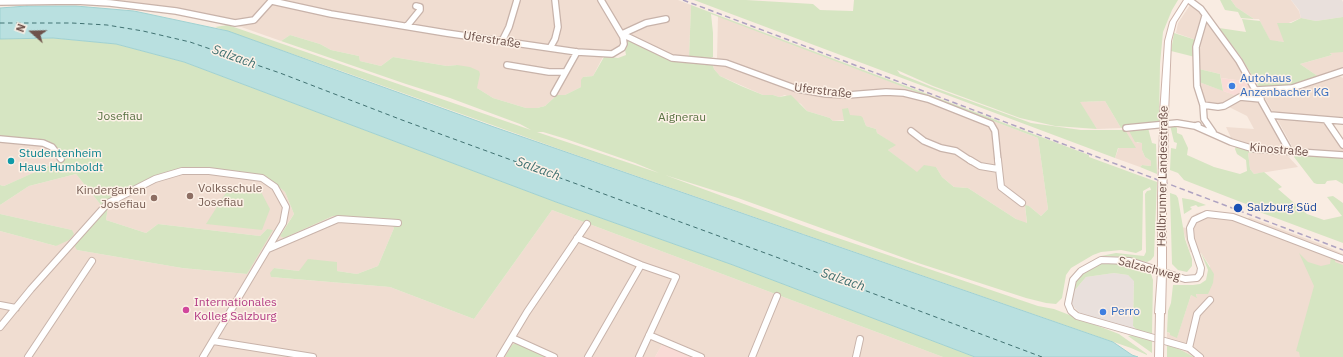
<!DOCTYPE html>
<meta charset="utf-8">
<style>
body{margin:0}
#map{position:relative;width:1343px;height:357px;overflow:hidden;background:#f9ece2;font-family:"IBM Plex Sans",sans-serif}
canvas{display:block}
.north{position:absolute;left:12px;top:12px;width:40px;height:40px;-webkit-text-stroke:3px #fdf1e7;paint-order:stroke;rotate:290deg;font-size:11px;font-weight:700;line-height:16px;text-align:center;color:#6e524b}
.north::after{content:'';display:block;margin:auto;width:14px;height:18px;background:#6e524b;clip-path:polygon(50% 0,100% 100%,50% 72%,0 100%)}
</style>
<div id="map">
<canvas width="1343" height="357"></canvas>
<div class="north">N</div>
</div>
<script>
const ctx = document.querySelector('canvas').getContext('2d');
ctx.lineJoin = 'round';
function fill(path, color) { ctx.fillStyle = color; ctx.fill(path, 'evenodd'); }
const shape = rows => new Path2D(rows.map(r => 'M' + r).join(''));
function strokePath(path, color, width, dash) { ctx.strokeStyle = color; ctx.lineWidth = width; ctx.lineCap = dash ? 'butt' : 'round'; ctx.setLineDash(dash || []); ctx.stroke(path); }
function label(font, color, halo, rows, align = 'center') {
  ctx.font = font + ' "IBM Plex Sans",sans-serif'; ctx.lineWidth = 3; ctx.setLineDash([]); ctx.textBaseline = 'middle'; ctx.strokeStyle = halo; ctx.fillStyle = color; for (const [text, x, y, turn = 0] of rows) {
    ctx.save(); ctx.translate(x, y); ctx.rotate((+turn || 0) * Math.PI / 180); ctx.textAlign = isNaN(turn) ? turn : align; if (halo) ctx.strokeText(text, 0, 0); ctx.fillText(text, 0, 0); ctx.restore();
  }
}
const residential = shape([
 [0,0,678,0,691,5,689,58,671,56,625,40,618,51,604,55,593,76,583,77,581,87,565,95,557,95,545,106,537,108,526,108,493,98,477,88,457,65,447,66,393,57,381,66,360,61,359,56,331,50,320,44,290,35,281,41,227,22,145,6],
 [1231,0,1291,0,1299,11,1301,18,1286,24,1280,29,1285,42,1270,41,1259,19,1254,19,1236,7],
 [1190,5,1203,12,1251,82,1221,78,1220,74,1199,69,1196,40,1176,33,1178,23],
 [718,16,1038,138,1048,209,1041,216,1029,206,1025,206,1027,224,1016,219,968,188,954,187,942,177,936,167,917,173,888,150,895,145,877,133,876,129,866,126,863,118,833,121,830,118,807,111,801,104,785,95,779,97,773,95,763,95,720,76,714,69,712,63,717,59],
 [1329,52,1343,52,1343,68,1319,77,1300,64,1332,55],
 [1339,76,1343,78,1343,119,1274,114,1262,93,1298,90],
 [1199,82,1240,97,1220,105,1204,103],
 [1238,98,1259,101,1270,120,1284,149,1256,148,1233,142,1226,127,1254,129,1247,116,1227,106],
 [1105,101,1121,128,1097,129,1079,102],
 [1276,117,1322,121,1326,123,1343,149,1343,152,1293,148],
 [1132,128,1137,143,1142,143,1142,150,1145,157,1151,161,1151,166,1142,165,1140,167,1115,158,1125,130,1122,129],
 [0,136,26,140,34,138,47,141,65,159,4,186,0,185],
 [1266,152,1287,155,1298,167,1254,174,1250,169,1248,153],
 [188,168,223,170,267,177,285,192,294,214,280,235,284,238,333,216,386,219,394,228,378,266,357,274,337,271,337,262,299,271,274,268,271,277,390,287,474,319,552,210,943,357,696,357,663,343,655,357,0,357,0,231,56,246,72,230,0,214,0,205,29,186,76,174,101,205,100,215,77,250,182,268,247,274,267,229,260,236,158,224,146,233,106,220,109,199,161,174],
 [1208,211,1228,213,1247,220,1249,217,1326,246,1343,254,1343,357,1194,357,1179,349,1167,345,1167,332,1177,337,1191,295,1197,297,1196,294,1208,294,1210,266,1201,253,1190,252,1182,227,1186,228,1188,221,1192,216,1197,213]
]);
const commercial = shape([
 [1221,78,1251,82,1261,99,1240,97,1223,91],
 [663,343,695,357,655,357]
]);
const industrial = shape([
 [1291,0,1342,0,1343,2,1343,17,1316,21,1301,18,1299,10],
 [1114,273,1128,275,1134,280,1133,326,1138,331,1082,315,1073,306,1071,301,1074,291,1086,277]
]);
const green = shape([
 [694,0,746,0,813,4,820,10,853,11,854,0,1178,0,1172,10,1163,32,1160,64,1159,122,1121,128,1105,101,1080,102,1097,129,1055,126,1020,118,933,86,897,70,900,74,932,87,1031,123,1081,130,1125,130,1136,148,1118,148,1115,158],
 [1220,0,1231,0,1236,7,1254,19,1241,18,1238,12,1225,10],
 [691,5,1089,155,1089,157,1157,182,1154,256,1151,260,1147,262,1125,257,1101,256,1116,253,1144,256,1146,252,1145,194,1147,191,1151,190,1150,187,1143,191,1142,250,1136,253,1121,250,1101,252,1093,255,1071,268,1066,275,1062,298,1056,304,1046,303,1026,298,918,263,738,198,665,175,823,233,1038,306,1054,309,1119,334,1147,354,1147,355,1131,348,562,150,333,68,215,27,228,25,531,130,520,124,450,98,406,84,281,41,290,35,320,44,331,50,359,56,360,61,381,66,393,57,447,66,457,65,470,67,479,71,480,74,477,88,493,98,526,108,537,108,545,106,557,95,565,95,581,87,581,80,583,77,593,76,604,57,611,57,618,58,626,55,624,44,628,41,632,41,658,54,712,63,714,69,720,76,741,86,763,95,773,95,779,97,791,95,807,111,830,118,833,121,844,121,842,109,848,108,850,115,861,116,863,118,866,126,876,129,877,133,896,145,888,150,917,172,924,165,936,167,942,177,954,187,968,188,1016,219,1027,223,1025,205,1029,206,1041,216,1048,209,1038,138,711,14,713,33,713,57,711,58,689,58],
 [537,132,543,132,566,139,635,163,659,173],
 [1343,17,1343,52,1330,53,1332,55,1300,64,1319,77,1294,85,1259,87,1241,57,1219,28,1246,32,1242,19,1260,21,1270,40,1284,42,1277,23,1291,23,1301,18,1316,21],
 [1174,33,1196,40,1195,57,1171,51],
 [53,38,116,44,184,62,556,202,733,265,975,357,943,357,552,210,474,319,390,287,271,277,270,273,274,268,299,271,308,259,337,262,337,271,357,274,378,266,394,228,386,219,333,216,284,238,280,236,294,214,285,192,267,177,223,170,188,168,161,174,109,199,106,220,146,233,158,224,260,236,267,229,273,230,247,274,182,268,77,250,74,245,100,215,101,205,76,174,29,186,0,205,0,185,4,186,64,159,47,141,34,138,26,140,0,136,0,39],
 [1199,69,1220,74,1223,91,1199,82],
 [1170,125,1175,126,1177,128,1177,133,1182,135,1188,148,1187,155,1214,167,1240,174,1247,171,1246,160,1237,154,1235,149,1236,145,1266,152,1248,153,1250,169,1254,174,1264,172,1282,187,1278,189,1307,214,1324,220,1342,216,1327,197,1333,196,1343,203,1343,243,1246,207,1246,204,1184,180,1178,173,1170,170,1171,148,1176,149,1177,143,1174,142],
 [1148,128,1152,143,1156,144,1157,174,1140,167,1142,165,1151,166,1151,161,1145,157,1142,150,1142,143,1135,142,1129,131,1129,129],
 [1295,154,1343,157,1343,184,1336,180,1327,181,1325,184,1317,184,1314,183,1294,157],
 [229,188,260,190,270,209,262,230,206,224],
 [1170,193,1176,195,1178,198,1185,239,1192,259,1192,266,1187,272,1178,270,1172,264],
 [1182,198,1193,200,1206,205,1198,207,1196,205,1190,207,1192,209,1184,214],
 [0,214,72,230,74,234,69,240,56,246,0,231],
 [1201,253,1214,274,1213,283,1208,294,1196,294,1197,298,1191,295,1177,338,1170,335,1170,333,1167,332,1168,311,1171,303,1173,285,1193,285,1200,284,1206,280,1208,270],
 [1299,253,1308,262,1321,266,1330,264,1331,256,1335,258,1335,262,1343,265,1343,357,1300,357,1299,352,1296,351,1314,286],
 [1114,263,1134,266,1145,270,1151,274,1153,280,1152,334,1138,331,1133,326,1134,281,1128,275,1114,273,1086,277,1074,291,1074,284,1082,272,1100,264],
 [1132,335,1152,340,1152,353,1128,336],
 [516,343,546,357,505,357,512,345],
 [1167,345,1179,349,1194,357,1167,357]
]);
const water = shape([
 [27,6,76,6,134,11,228,31,494,127,1113,342,1132,355,1138,357,975,357,733,265,556,202,184,62,116,44,53,38,0,39,0,8,27,6]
]);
const ferry = shape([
 [0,23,72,23,107,25,143,31,190,42,280,73,402,120,776,257,1042,357]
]);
const minorFar1 = shape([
 [1189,0,1201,9,1239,61,1290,152],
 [272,1,331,14,446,33,577,52,612,54,622,48,624,44,623,37,601,0],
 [0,2,76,1,110,3,176,11,235,23,254,20,272,0],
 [1205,16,1196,47,1197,86,1203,105,1204,119,1213,132],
 [407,26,420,10,420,7,416,6],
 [622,34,672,58,726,63,797,89,826,94,848,95,886,92,904,93,928,99,991,124,995,131,998,161],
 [622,34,646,23,666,19],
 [502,41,509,27,517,0],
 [550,48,555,39,558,27,555,0],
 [507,65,549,72,565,72],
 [1256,90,1292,88,1343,71],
 [554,93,577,52],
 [1203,105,1218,107,1224,106,1240,97,1261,99],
 [1270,115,1343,121],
 [1326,120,1343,145],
 [1195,126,1231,142,1254,149,1343,155],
 [1126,128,1177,123,1195,126,1198,125],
 [911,131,924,141,941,148,956,151,971,161],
 [0,139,43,143,52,147,61,159]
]);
const minor = shape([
 [970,160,980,166,998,169],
 [998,160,1001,187,1022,203],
 [577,238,641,265,676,277,639,357],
 [268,249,338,219,398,223],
 [0,305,16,308],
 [0,327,31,289,108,203,155,179,182,171,209,171,262,178,275,187,286,207,283,223,203,357],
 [649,335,701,357],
 [512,338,554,357],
 [213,341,313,357],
 [1189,348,1197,314,1210,300],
 [28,357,92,261],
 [500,357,527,312,587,224],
 [588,357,641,265],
 [752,357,777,296],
 [856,357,860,339],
 [1200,357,1189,348,1077,316,1071,311,1068,304,1073,280,1081,271,1101,260,1130,261,1185,279,1197,278,1200,274,1201,268,1191,239,1190,228,1194,220,1207,214,1233,217,1343,259]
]);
const secondary = shape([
 [1184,0,1190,0,1176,22,1171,41,1168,114,1164,117,1160,114,1165,41,1170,22,1184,0],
 [1164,127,1168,130,1167,163,1163,166,1159,163,1160,130,1164,127],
 [1162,195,1165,196,1166,198,1166,272,1165,313,1163,316,1160,317,1157,316,1155,313,1158,272,1158,198,1159,196,1162,195]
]);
const rail = shape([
 [683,0,1343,250]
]);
const secondaryBridgeFar1 = shape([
 [1164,114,1164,130]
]);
const secondaryBridge = shape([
 [1162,198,1163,163],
 [1159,357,1160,313]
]);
const markers = [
 [1232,86,4,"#3f7fe0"],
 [11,161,4,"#0f9aa8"],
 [190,196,4,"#8d6e63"],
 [154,198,4,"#8d6e63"],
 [1238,208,5,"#1a4fb4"],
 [186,310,4,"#d1479c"],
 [1103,312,4,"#3f7fe0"]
];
const streetNames = [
 ["Uferstraße",492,40,9],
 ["Uferstraße",823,91,7],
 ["Kinostraße",1279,150,5],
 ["Hellbrunner Landesstraße",1163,176,-89],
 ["Salzachweg",1149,269,15]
];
const shopNames = [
 ["Autohaus",1240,79],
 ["Anzenbacher KG",1240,93],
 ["Perro",1111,312]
];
const parkNames = [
 ["Josefiau",120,117],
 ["Aignerau",682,118]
];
const cultureNames = [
 ["Studentenheim",19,154],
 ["Haus Humboldt",19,168]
];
const educationNames = [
 ["Volksschule",198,189],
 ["Josefiau",198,203],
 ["Kindergarten",146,191,"right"],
 ["Josefiau",146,205,"right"]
];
const transitNames = [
 ["Salzburg Süd",1247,208]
];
const hotelNames = [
 ["Internationales",194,303],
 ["Kolleg Salzburg",194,317]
];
const waterNames = [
 ["Salzach",234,57,20],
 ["Salzach",538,169,20],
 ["Salzach",843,280,19]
];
fill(residential, '#f0ddd1');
fill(commercial, '#f9dbd6');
fill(industrial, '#e9e0dc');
fill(green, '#d6e5c2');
fill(water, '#b9e0e0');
strokePath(water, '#a0d1d1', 1);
strokePath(ferry, '#417272', 1, [4.5, 3.5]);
strokePath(minorFar1, '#c8b3aa', 8);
strokePath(minor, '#c8b3aa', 8);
strokePath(secondary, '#ceb4aa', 2);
strokePath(minorFar1, '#fff', 5.5);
strokePath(minor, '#fff', 6);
fill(secondary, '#fff');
strokePath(rail, '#aea2c1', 1.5, [5.5, 3.5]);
strokePath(secondaryBridgeFar1, '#ceb4aa', 9, []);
strokePath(secondaryBridge, '#ceb4aa', 10, []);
strokePath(secondaryBridgeFar1, '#fff', 7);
strokePath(secondaryBridge, '#fff', 8);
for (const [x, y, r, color] of markers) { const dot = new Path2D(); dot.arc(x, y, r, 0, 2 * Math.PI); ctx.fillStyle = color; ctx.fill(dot); strokePath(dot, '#fdf1e7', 1.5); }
label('12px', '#6e524b', '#fdf1e7', streetNames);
label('12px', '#366cbe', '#fdf1e7', shopNames, 'left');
label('12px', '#5a7344', '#fdf1e7', parkNames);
label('12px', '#0d838f', '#fdf1e7', cultureNames, 'left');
label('12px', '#785e54', '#fdf1e7', educationNames, 'left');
label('12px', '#164399', '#fdf1e7', transitNames, 'left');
label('12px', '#b23c85', '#fdf1e7', hotelNames, 'left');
label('italic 13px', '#417272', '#fdf1e7', waterNames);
</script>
